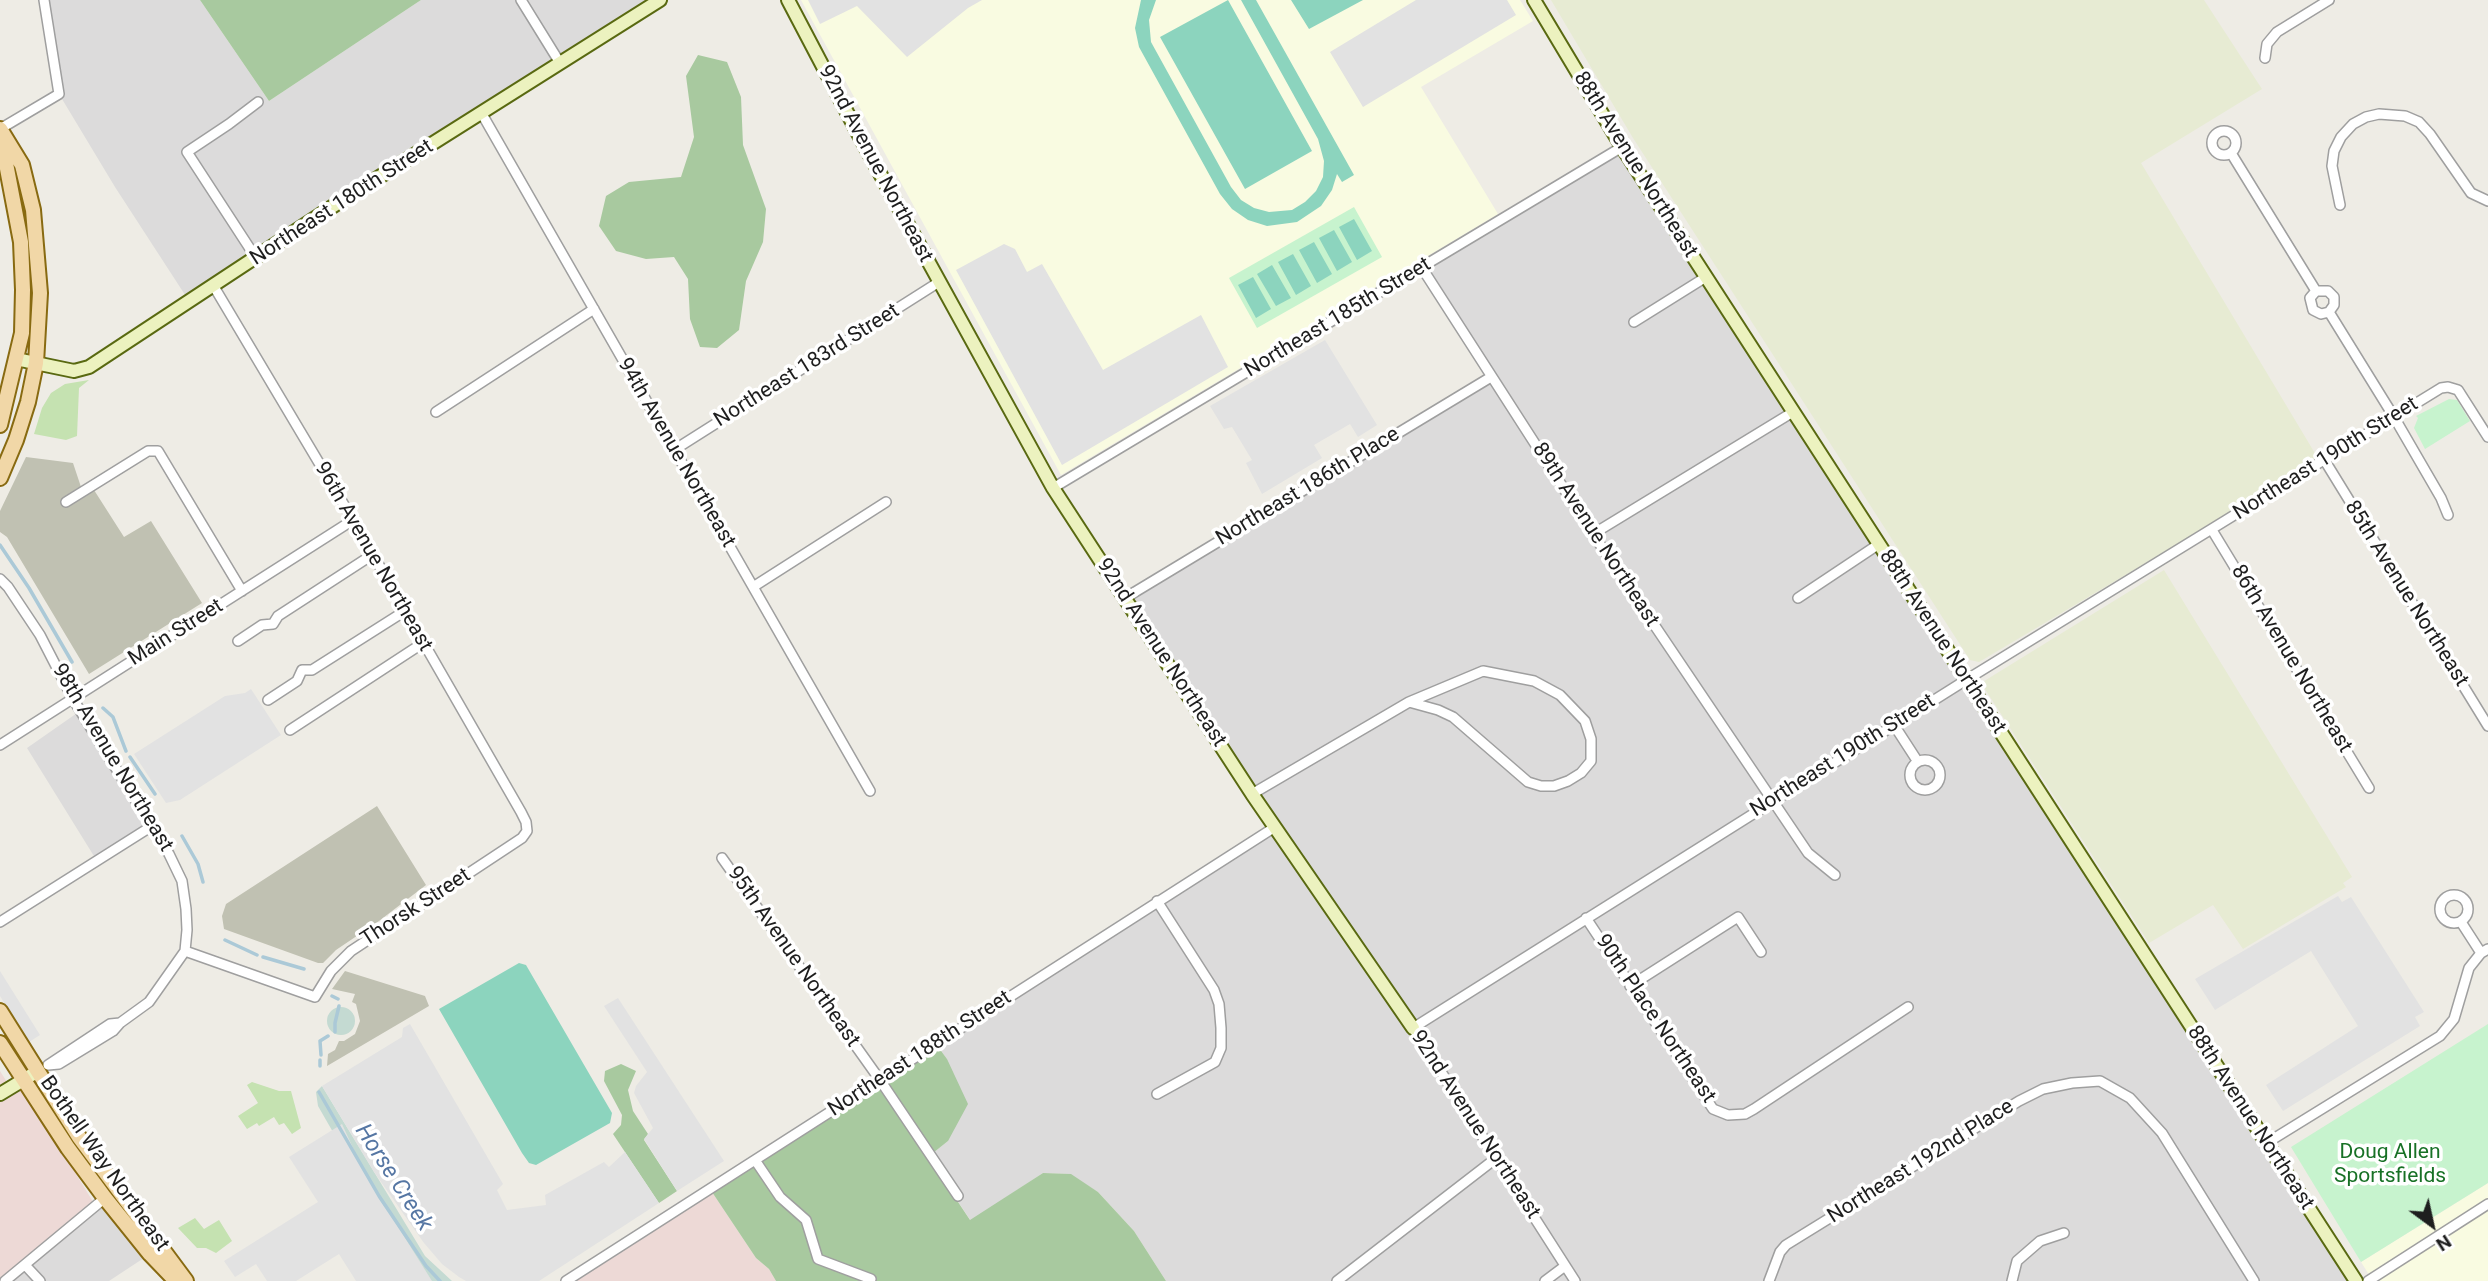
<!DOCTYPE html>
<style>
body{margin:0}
#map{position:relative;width:2488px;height:1281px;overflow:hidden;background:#eeece5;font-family:Roboto,sans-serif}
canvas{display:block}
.north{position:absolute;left:2397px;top:1190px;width:70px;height:70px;-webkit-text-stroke:5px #fff;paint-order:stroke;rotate:147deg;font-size:19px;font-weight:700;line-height:28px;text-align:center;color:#1e1e1e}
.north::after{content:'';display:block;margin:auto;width:24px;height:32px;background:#1e1e1e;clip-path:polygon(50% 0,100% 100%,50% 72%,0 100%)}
</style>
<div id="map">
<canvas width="2488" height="1281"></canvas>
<div class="north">N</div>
</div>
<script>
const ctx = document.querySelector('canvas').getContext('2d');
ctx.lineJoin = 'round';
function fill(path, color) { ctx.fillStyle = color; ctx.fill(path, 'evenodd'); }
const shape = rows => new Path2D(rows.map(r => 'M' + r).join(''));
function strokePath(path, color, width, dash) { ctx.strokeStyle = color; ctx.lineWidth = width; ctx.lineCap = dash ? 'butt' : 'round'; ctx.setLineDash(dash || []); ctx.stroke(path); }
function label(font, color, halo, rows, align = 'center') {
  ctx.font = font + ' Roboto,sans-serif'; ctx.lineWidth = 7; ctx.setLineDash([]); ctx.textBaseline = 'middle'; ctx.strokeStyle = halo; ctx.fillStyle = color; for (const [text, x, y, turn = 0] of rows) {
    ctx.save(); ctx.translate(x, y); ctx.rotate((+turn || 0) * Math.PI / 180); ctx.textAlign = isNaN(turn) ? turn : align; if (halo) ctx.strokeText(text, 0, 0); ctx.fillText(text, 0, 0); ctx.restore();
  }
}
const residential = shape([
 [44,0,200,0,269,101,421,0,660,0,189,301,115,187,59,94],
 [1622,147,2356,1281,1166,1281,1134,1231,1098,1192,1068,1174,1043,1173,971,1221,928,1157,948,1141,947,1059,936,1044,1275,827,1125,598,1491,377,1422,268],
 [80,711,152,826,97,861,27,748],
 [105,1198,150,1254,109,1281,5,1281]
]);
const commercial = shape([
 [0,1071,10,1087,21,1084,95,1205,5,1281,0,1281],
 [710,1189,756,1258,769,1269,776,1281,566,1281]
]);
const education = shape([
 [801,0,1520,0,1533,21,1421,87,1498,214,1061,475],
 [2488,1183,2488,1281,2373,1281,2361,1262]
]);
const construction = shape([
 [26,457,73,463,84,496,94,490,124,537,151,521,202,603,89,674,7,537,0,532,0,511],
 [377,806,426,885,379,921,336,950,323,963,318,963,224,929,222,916,226,904],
 [345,971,425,996,429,1006,327,1066,328,1054,335,1050,339,1041,344,1041,355,1034,360,1021,356,1004,352,1002,355,994,332,989]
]);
const farmland = shape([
 [1551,0,2204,0,2262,89,2141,163,2319,460,1979,662,1970,660,1633,138],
 [2164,570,2352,877,2343,883,2346,887,2243,949,2213,905,2149,943,1981,683]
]);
const grass = shape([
 [89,380,79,388,77,436,66,440,34,434,42,408,51,393,65,384],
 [252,1082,279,1091,291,1091,301,1128,292,1134,284,1123,279,1125,274,1117,259,1126,257,1123,247,1129,238,1116,258,1103,247,1085],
 [195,1218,204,1229,219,1220,232,1241,216,1253,206,1248,197,1248,178,1228]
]);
const forest = shape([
 [200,0,421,0,269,101],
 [698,55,727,62,741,97,743,145,766,209,763,242,746,281,739,330,717,348,700,347,690,319,688,279,674,257,646,259,616,251,599,226,606,196,629,182,681,177,694,137,686,76],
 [936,1044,947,1059,968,1104,948,1141,928,1157,970,1220,1043,1173,1071,1174,1098,1192,1134,1231,1166,1281,776,1281,769,1269,756,1258,710,1189],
 [621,1064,636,1071,628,1090,633,1111,648,1134,644,1140,677,1191,659,1203,613,1134,621,1125,622,1115,604,1081,605,1071]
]);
const wetland = shape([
 '327 1021a14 14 0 1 1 28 0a14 14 0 1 1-28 0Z',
 [322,1086,425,1256,452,1281,430,1281,407,1261,318,1106,316,1092]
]);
const park = shape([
 [1354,207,1382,257,1257,328,1229,278],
 [2449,399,2457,400,2470,421,2425,449,2414,428,2418,418,2416,416],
 [2488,1024,2488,1183,2361,1262,2291,1147]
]);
const pitch = shape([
 [1141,0,1156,0,1149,20,1151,42,1231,187,1241,200,1254,208,1269,212,1292,210,1305,202,1316,191,1323,177,1324,161,1318,139,1241,0,1256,0,1354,175,1342,182,1337,174,1332,190,1321,206,1297,222,1267,226,1248,220,1232,209,1220,194,1139,47,1135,28],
 [1228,0,1312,151,1245,189,1160,37],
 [1291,0,1363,0,1309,29],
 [1354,219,1372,251,1357,260,1339,227],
 [1334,230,1352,262,1337,271,1319,238],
 [1314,242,1332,274,1317,283,1299,250],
 [1293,254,1311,286,1296,295,1278,262],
 [1272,265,1291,298,1276,306,1257,274],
 [1253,277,1271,309,1256,318,1238,285],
 [519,963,526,965,612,1113,610,1123,536,1165,529,1163,522,1153,439,1009]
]);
const parking = shape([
 [808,0,982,0,968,8,907,57,857,6,820,24],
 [1416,0,1507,0,1516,15,1363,107,1330,52],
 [1004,244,1015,249,1027,272,1042,264,1103,370,1201,315,1228,367,1062,465,956,270],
 [1325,340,1377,425,1358,437,1350,424,1314,445,1322,458,1262,494,1246,463,1252,460,1232,427,1224,429,1210,406],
 [251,689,281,735,180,800,166,803,134,754,225,696,245,693],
 [2338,896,2342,902,2351,897,2424,1012,2415,1017,2420,1026,2283,1111,2266,1085,2358,1026,2311,951,2215,1010,2195,979],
 [0,971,40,1035,29,1042,0,996],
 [618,998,724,1161,677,1191,644,1139,653,1128,634,1093,636,1086,647,1072,604,1006],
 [410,1024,503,1184,497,1190,507,1210,546,1205,545,1195,604,1162,609,1167,625,1152,659,1203,539,1281,466,1281,459,1277,442,1264,424,1243,374,1172,322,1086,402,1037,403,1028],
 [342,1124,365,1174,432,1281,356,1281,339,1254,296,1281,267,1281,256,1264,235,1277,224,1261,318,1202,289,1157]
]);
const stream = shape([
 [0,545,29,588,72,662],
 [103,708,113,717,126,751],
 [130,757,155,794],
 [182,836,198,864,203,882],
 [225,940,257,955],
 [263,957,304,969],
 [332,996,338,999],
 [335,1032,335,1023,339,1006],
 [321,1055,320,1041,328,1036],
 [320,1066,320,1060],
 [319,1092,379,1196,426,1266,440,1281]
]);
const street = shape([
 [521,0,560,63],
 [2265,58,2267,44,2277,32,2329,0],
 [482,114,870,791],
 [0,129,59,94,44,0],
 '2212 143a12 12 0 1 1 24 0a12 12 0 1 1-24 0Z',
 [2231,153,2316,291],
 [2340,205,2332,166,2334,151,2341,137,2353,124,2366,117,2379,114,2405,116,2419,122,2430,134,2471,193,2488,201],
 [256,258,187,152,229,124,258,102],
 [1422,268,1593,534,1808,853,1835,875],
 [2329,312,2321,314,2313,310,2310,298,2316,291,2328,291,2334,297,2334,305,2329,312,2394,417,2441,498,2448,515],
 [1634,322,1706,277],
 [436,412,594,309],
 [674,450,939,282],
 [2325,461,2488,726],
 [1053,488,1622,147],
 [66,502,148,451,158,451,242,591],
 [2212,530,2369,788],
 [1593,534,1793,412],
 [0,579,8,587,40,635,73,699,169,854,182,881,186,909,187,930,185,951,149,1002,120,1023,113,1031,59,1064,48,1065],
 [753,587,886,502],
 [1125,598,1491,377],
 [1798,598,1879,544],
 [238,641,262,625,273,624,278,616,372,555],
 [268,700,297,681,302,670,312,670,405,611],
 [1894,725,1918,762],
 [290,730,423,643],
 [0,745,353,520],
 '1910 775a15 15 0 1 1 30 0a15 15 0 1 1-30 0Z',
 [1252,794,1409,702,1483,671,1534,681,1560,695,1585,721,1591,739,1591,761,1581,773,1568,781,1554,786,1541,786,1528,782,1453,717,1438,710,1409,702],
 [722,858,880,1080,958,1196],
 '2440 909a14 14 0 1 1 28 0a14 14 0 1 1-28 0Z',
 [1157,901,1214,990,1219,1004,1221,1028,1221,1048,1215,1062,1157,1094],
 [1586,918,1713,1109,1728,1115,1745,1114,1754,1109,1908,1007],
 [0,922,152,826],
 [2461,922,2481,953],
 [185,951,315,997,331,971,351,951,522,838,527,831,526,822,521,812,353,520,213,285],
 [1630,986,1738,917,1761,952],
 [48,1065,110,1024,120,1023],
 [2265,1144,2440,1036,2454,1019,2469,968,2481,953,2488,949],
 [755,1160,780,1197,806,1220,818,1259,871,1279],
 [25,1265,40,1281],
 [5,1281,105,1198],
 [566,1281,1275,827],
 [1337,1281,1495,1159],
 [1545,1281,1565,1266],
 [1575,1281,1413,1028,1966,680,2441,388,2448,387,2458,390,2488,437],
 [1769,1281,1780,1252,1786,1245,2019,1101,2043,1089,2072,1083,2100,1081,2130,1098,2162,1133,2254,1281],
 [2012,1281,2017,1261,2040,1241,2064,1233],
 [2368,1281,2488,1204]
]);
const secondary = shape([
 [788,0,861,139,1053,488,1252,794,1413,1028],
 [1534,0,1622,147,2356,1281],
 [16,359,74,371,89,367,338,203,660,0],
 [0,1094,38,1071]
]);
const primary = shape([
 [0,129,22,165,33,210,40,293,36,363,28,402,16,440,0,478],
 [0,425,22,333,23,290,21,242,1,137],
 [0,1011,79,1137,186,1281],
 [0,1043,68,1148,105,1198,150,1254,176,1281]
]);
const streetNames = [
 ["92nd Avenue Northeast",875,164,62],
 ["88th Avenue Northeast",1635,165,58],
 ["Northeast 180th Street",342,203,-33],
 ["Northeast 185th Street",1338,318,-31],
 ["Northeast 183rd Street",807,366,-32],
 ["94th Avenue Northeast",676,453,60],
 ["Northeast 190th Street",2326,459,-32],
 ["Northeast 186th Place",1308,487,-31],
 ["89th Avenue Northeast",1595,535,57],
 ["96th Avenue Northeast",373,557,60],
 ["85th Avenue Northeast",2406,594,58],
 ["Main Street",176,633,-32],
 ["88th Avenue Northeast",1942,642,57],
 ["92nd Avenue Northeast",1161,653,57],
 ["86th Avenue Northeast",2291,659,59],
 ["Northeast 190th Street",1843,756,-32],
 ["98th Avenue Northeast",112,758,59],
 ["Thorsk Street",416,908,-33],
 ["95th Avenue Northeast",793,957,55],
 ["90th Place Northeast",1655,1019,56],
 ["Northeast 188th Street",920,1054,-33],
 ["88th Avenue Northeast",2250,1118,57],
 ["92nd Avenue Northeast",1475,1125,57],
 ["Northeast 192nd Place",1921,1162,-32],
 ["Bothell Way Northeast",104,1164,55]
];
const parkNames = [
 ["Doug Allen",2390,1153],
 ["Sportsfields",2390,1177]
];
const waterNames = [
 ["Horse Creek",393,1178,57]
];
fill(residential, '#dcdbdb');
fill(commercial, '#edd9d6');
fill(education, '#f9fbe1');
fill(construction, '#c0c1b2');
fill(farmland, '#e7ebd3');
fill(grass, '#c5e2b1');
fill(forest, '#a8c99f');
fill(wetland, '#c4dad2');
fill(park, '#c7f3ce');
fill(pitch, '#8cd4be');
fill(parking, '#e2e2e2');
strokePath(stream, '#abc9d7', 3.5);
strokePath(street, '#9f9f9f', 12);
strokePath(secondary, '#596911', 16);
strokePath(primary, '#886a11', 18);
strokePath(street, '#fff', 9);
strokePath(secondary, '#ecf2bf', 12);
strokePath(primary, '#f1d7a7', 14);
label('21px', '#1e1e1e', '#fff', streetNames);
label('21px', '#187126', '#fff', parkNames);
label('italic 23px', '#5576a3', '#fff', waterNames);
</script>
